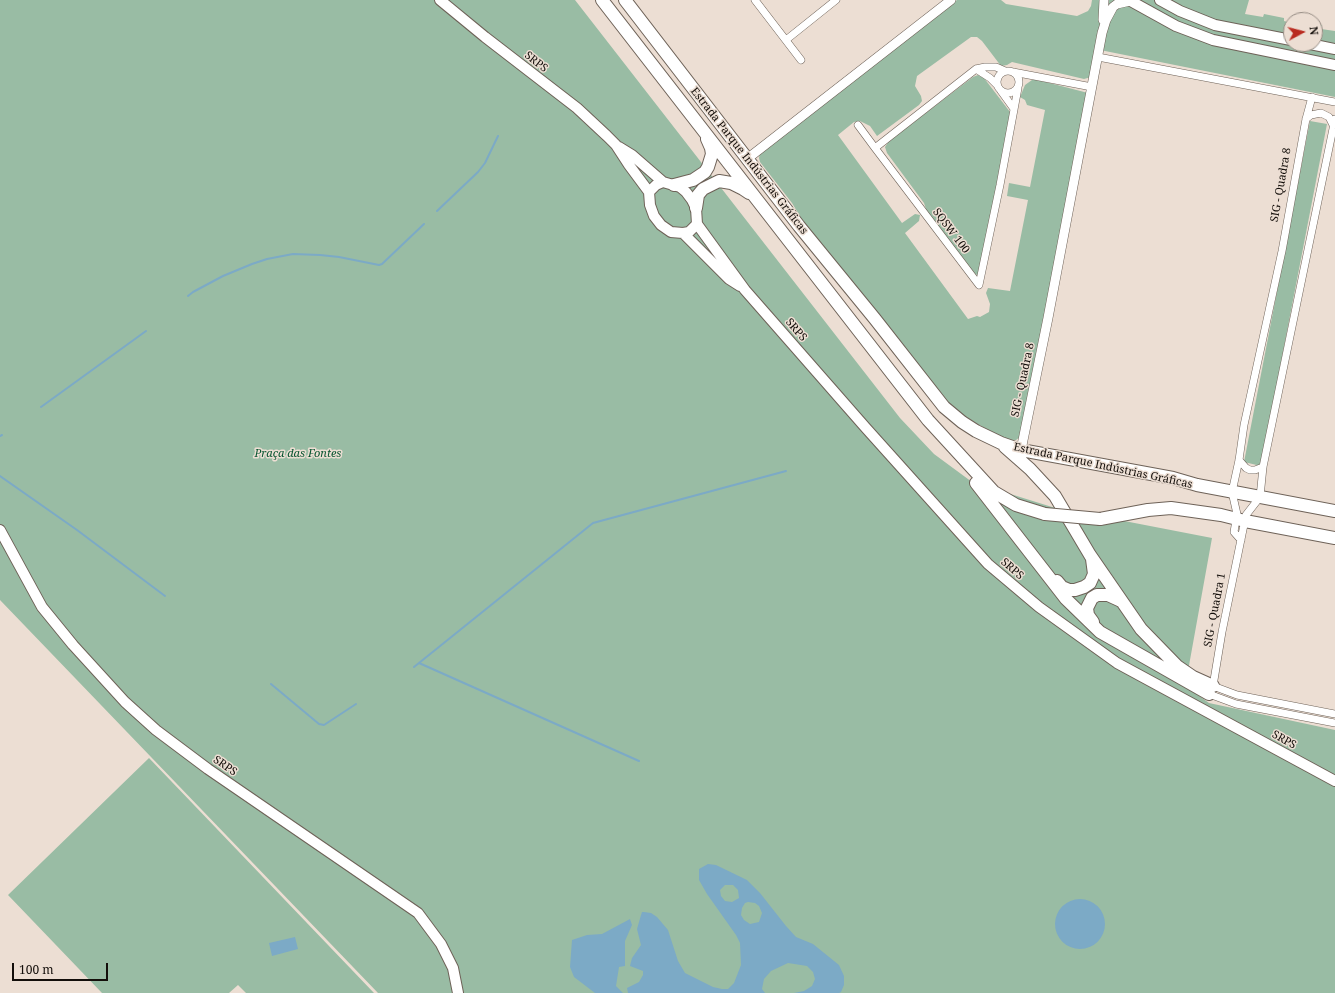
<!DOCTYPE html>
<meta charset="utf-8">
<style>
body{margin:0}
#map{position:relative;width:1335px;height:993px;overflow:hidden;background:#ecded3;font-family:"Noto Serif",serif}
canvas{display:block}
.north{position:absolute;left:1283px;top:12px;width:40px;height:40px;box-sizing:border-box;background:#ecded3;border:1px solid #958b83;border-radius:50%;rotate:83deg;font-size:11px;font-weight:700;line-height:16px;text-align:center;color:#130e0a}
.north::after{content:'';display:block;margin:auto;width:14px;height:18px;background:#b92b20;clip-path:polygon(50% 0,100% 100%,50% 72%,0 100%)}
.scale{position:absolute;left:12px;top:963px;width:96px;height:18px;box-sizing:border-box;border:2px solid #130e0a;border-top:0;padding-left:5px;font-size:12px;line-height:14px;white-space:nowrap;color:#130e0a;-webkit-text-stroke:3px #ecded3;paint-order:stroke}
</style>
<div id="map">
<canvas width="1335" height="993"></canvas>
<div class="north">N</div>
<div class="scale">100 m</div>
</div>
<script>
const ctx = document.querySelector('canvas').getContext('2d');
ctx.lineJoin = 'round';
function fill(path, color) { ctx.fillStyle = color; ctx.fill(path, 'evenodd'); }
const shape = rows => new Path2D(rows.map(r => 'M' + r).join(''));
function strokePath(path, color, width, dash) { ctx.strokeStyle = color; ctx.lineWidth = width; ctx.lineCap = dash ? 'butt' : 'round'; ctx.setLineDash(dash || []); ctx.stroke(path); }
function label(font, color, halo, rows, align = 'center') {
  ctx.font = font + ' "Noto Serif",serif'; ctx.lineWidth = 3; ctx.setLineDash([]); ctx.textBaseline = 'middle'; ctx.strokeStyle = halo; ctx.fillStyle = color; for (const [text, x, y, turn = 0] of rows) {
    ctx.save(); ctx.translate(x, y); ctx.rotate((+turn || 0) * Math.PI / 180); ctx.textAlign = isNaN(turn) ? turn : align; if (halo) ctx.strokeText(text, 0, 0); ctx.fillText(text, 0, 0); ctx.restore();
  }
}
const green = shape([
 [0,0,575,0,900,418,934,454,972,482,1052,507,1212,538,1188,671,1191,690,1209,703,1335,730,1335,993,378,993,0,600],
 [957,0,1001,0,1006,4,1077,16,1088,11,1091,6,1092,0,1103,0,1103,11,1091,77,1084,79,1012,62,1007,65,1001,66,982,41,977,37,971,37,917,76,915,86,921,96,922,101,919,105,877,136,870,126,860,121,854,122,838,135,902,223,915,214,920,215,919,221,905,233,968,319,977,316,980,317,989,312,990,304,986,293,988,288,1010,291,1028,200,1007,196,1009,183,1030,187,1045,110,1027,105,1025,100,1020,97,1025,85,1032,80,1038,80,1088,93,1022,427,1020,437,1016,440,1009,440,997,435,976,423,961,414,939,395,804,223,792,203,760,162,759,158,760,153,765,148],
 [1106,0,1249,0,1245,14,1263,17,1264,14,1284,18,1284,21,1291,23,1291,44,1315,44,1315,24,1322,25,1321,29,1335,31,1335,97,1100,50],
 [978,75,984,78,1010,112,1011,115,979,273,977,275,975,274,927,212,924,203,887,153,885,147,889,141,973,77],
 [1310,121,1327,124,1261,466,1244,462],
 [149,758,374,993,246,993,238,985,229,993,102,993,8,895]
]);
const water = shape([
 [708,864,716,865,747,880,760,893,786,926,796,937,813,944,839,965,844,976,844,985,841,992,839,993,794,993,804,991,812,986,815,979,813,972,807,966,788,963,771,971,764,979,762,989,765,993,628,993,627,988,639,982,643,975,643,971,630,966,632,958,641,945,637,929,641,915,642,912,644,912,651,913,657,917,668,930,678,961,685,973,713,987,722,989,728,989,734,983,741,965,740,943,736,935,707,894,699,880,699,869],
 [725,885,733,885,738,890,739,898,732,902,725,901,721,896,720,890],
 [748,902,755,903,759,906,762,913,759,922,750,924,744,920,741,915,742,908,745,903],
 '1055 924a25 25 0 1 1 50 0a25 25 0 1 1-50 0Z',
 [630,919,632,925,625,941,625,966,619,967,616,986,623,993,595,993,574,977,570,967,572,940,587,935,602,934],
 [295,937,298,949,272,956,269,943]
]);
const stream = shape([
 [437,211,478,172,485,163,498,136],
 [188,296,193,292,223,276,252,264,267,259,293,254,320,255,339,257,379,265,382,264,424,224],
 [41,407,146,331],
 [0,436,2,435],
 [0,476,77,530,165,596],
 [419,663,639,761],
 [414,667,593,523,786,471],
 [271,684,319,724,324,725,356,704]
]);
const minor = shape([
 [755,0,801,60],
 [786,40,836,0],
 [1098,57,1335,102],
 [976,69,990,78,997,85],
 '997 82a11 11 0 1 1 22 0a11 11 0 1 1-22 0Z',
 [1005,71,996,67,985,67,976,69,875,148,979,285,1000,185,1018,88],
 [1013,72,1092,87],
 [1001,91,1014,109],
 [1306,119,1311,115,1321,113,1329,117,1333,125],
 [1335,119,1263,467,1260,497,1246,515,1222,632,1213,686,1209,694,1236,704,1335,723],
 [858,125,875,148],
 [1239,460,1246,468,1250,470,1255,470,1263,467],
 [1241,540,1234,532,1237,514,1232,492,1239,460,1244,425,1282,251,1306,119,1312,97],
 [1213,686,1237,695,1335,714]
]);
const tertiary = shape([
 [1103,20,1104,0],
 [747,159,951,0],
 [1021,450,1048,318,1102,33,1106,20,1113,7,1117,4,1130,1]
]);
const secondary = shape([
 [440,0,485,37,577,108,607,136,616,145,629,165,649,192,650,205,654,216,661,225,671,232,683,233,689,232,697,224],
 [1129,0,1176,26,1213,40,1335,65],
 [1160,0,1180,11,1215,25,1291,40],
 [1310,44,1335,49],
 [619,147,632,155,663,182],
 [649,192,656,185,663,182,680,187,686,192,692,200,696,208,697,224,745,290,865,427,988,564,1039,607,1117,663,1335,781],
 [683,233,729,279,740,286],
 [0,530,42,607,73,645,125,702,156,730,208,769,418,913,441,944,453,968,458,993]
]);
const primary = shape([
 [602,0,928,420,994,492,1016,505,1045,514],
 [625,0,799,226,875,319,944,407,962,422,976,431,1001,443,1021,450,1173,478,1197,485,1335,511],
 [674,185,693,180,705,172,708,167,712,154,711,148,707,139],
 [696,208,698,195,703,189,719,181,731,183,743,189,749,193],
 [1005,447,1030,469,1055,496,1090,555,1141,629,1177,666,1193,677,1213,686],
 [976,483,1066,599,1100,632,1209,694],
 [1100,519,1148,510,1171,508,1221,515,1245,521,1335,538],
 [1057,581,1062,587,1069,590,1075,590,1084,587,1090,583,1094,574,1092,559],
 [1093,622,1088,615,1087,608,1092,598,1097,595,1108,595,1121,601]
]);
const primaryBridge = shape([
 [1045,514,1100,519]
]);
const streetNames = [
 ["SRPS",536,62,38],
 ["Estrada Parque Indústrias Gráficas",749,161,52],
 ["SIG - Quadra 8",1281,185,-80],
 ["SQSW 100",951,231,53],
 ["SRPS",796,330,49],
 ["SIG - Quadra 8",1023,380,-78],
 ["Estrada Parque Indústrias Gráficas",1103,466,12],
 ["SRPS",1012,569,41],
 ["SIG - Quadra 1",1215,610,-79],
 ["SRPS",1284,740,29],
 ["SRPS",225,766,35]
];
const parkNames = [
 ["Praça das Fontes",298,454]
];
fill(green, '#99bca4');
fill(water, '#7caac6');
strokePath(stream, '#7caac6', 2);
strokePath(minor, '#6e6258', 8);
strokePath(tertiary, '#6e6258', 10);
strokePath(secondary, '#6e6258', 12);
strokePath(primary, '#6e6258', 14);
strokePath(minor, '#fff', 7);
strokePath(tertiary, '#fff', 9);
strokePath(secondary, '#fff', 10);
strokePath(primary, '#fff', 12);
strokePath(primaryBridge, '#6e6258', 14, []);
strokePath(primaryBridge, '#fff', 12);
label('11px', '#130e0a', '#ecded3', streetNames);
label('italic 11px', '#06542f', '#ecded3', parkNames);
</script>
